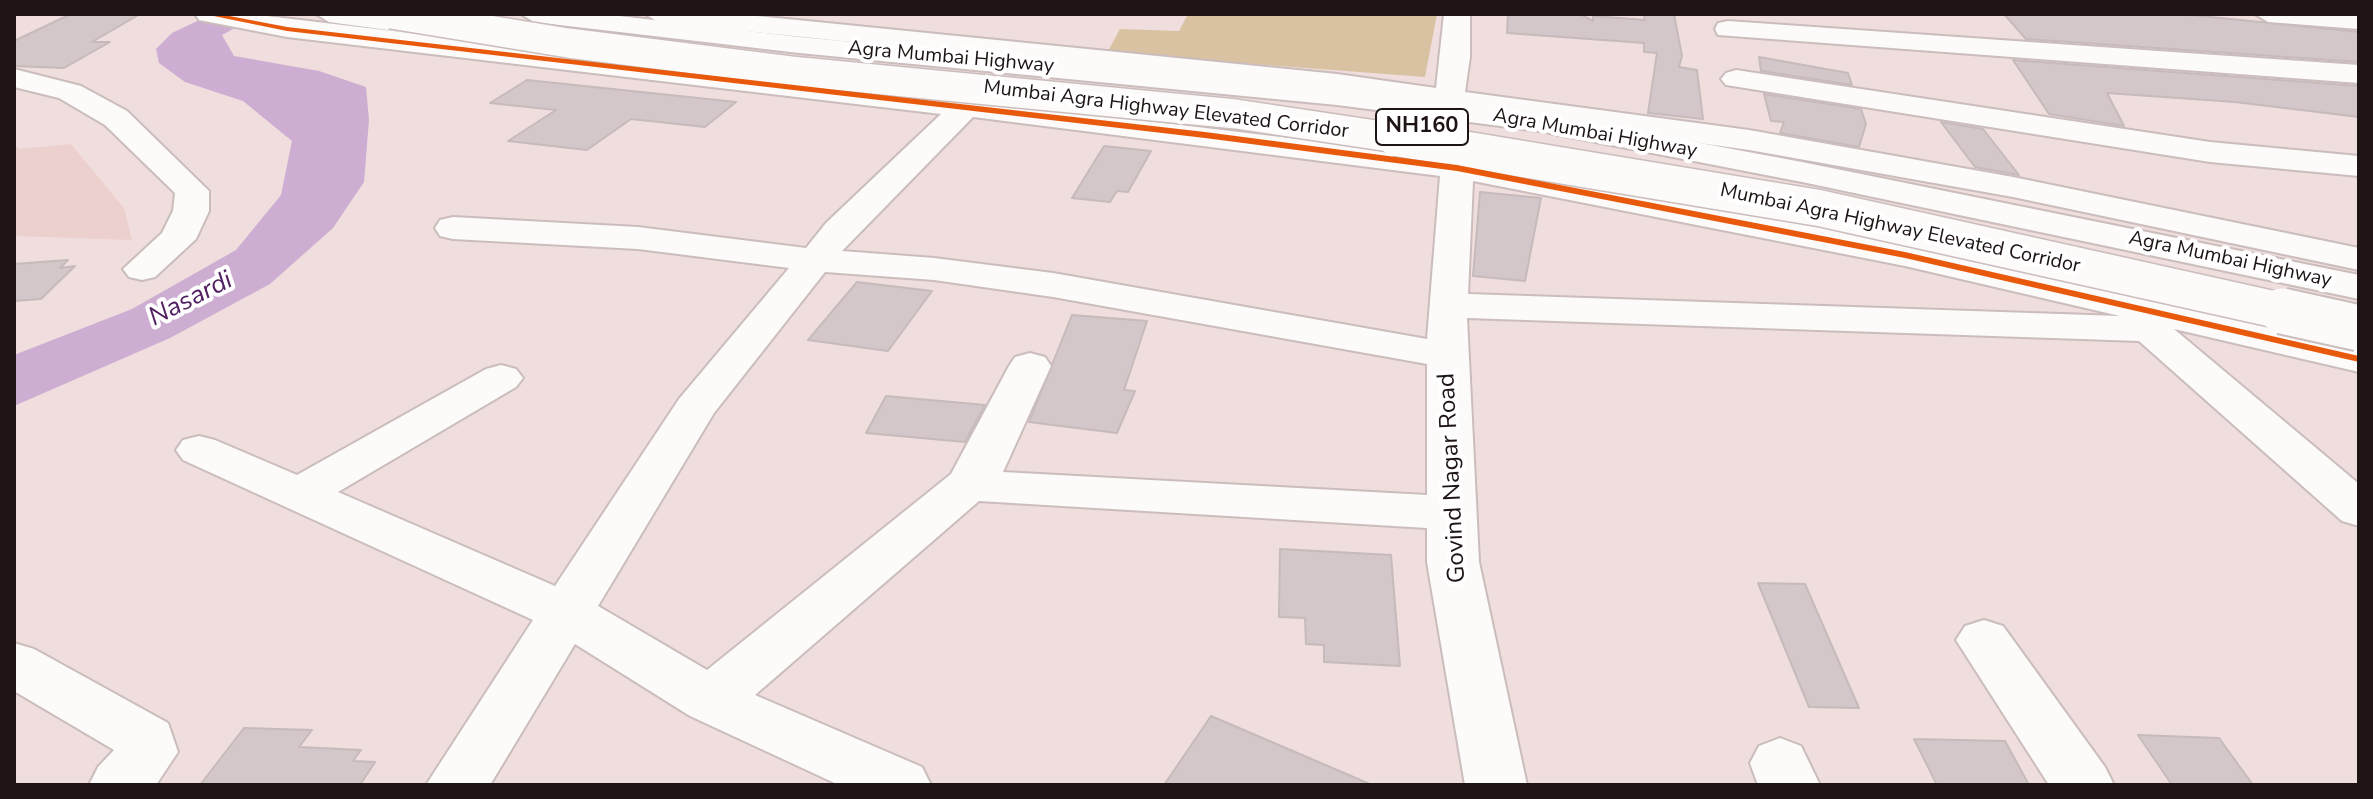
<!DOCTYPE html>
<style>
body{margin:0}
#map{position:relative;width:2373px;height:799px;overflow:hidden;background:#efdedd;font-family:"Nunito Sans",sans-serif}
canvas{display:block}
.frame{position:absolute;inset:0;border:16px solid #1e1414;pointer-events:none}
</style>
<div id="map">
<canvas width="2373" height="799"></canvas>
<div class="frame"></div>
</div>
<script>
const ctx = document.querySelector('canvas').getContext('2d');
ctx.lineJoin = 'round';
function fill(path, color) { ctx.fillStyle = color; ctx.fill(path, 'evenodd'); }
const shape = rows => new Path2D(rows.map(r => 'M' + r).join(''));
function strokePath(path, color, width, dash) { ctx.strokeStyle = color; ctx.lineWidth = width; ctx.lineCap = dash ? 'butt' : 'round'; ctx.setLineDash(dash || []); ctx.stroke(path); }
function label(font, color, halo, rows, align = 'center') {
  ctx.font = font + ' "Nunito Sans",sans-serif'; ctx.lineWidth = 8; ctx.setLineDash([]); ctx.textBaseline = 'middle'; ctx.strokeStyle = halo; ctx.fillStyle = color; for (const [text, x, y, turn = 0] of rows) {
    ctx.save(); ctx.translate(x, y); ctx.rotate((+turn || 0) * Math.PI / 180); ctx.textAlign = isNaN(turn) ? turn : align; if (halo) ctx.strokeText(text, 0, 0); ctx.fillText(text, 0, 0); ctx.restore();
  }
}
const built = shape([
 [14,144,20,149,71,144,124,208,132,240,14,236]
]);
const green = shape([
 [1188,14,1437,14,1425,77,1107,53,1120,29,1179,31]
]);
const water = shape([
 [212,14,261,14,222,35,234,56,319,71,366,87,369,120,364,182,333,228,270,284,170,338,14,406,14,355,132,309,236,250,281,195,292,141,243,101,185,82,159,63,156,49,172,33]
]);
const building = shape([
 [71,14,140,14,92,42,110,42,64,68,14,66,14,41,71,14],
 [1508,14,1580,14,1593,21,1593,16,1645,20,1644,14,1674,14,1682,56,1679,67,1697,70,1703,119,1648,113,1657,53,1644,52,1644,43,1507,33,1508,14],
 [2004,14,2181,14,2359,32,2359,62,2026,39,2004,14],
 [1759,57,1848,73,1852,85,1761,71,1759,57],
 [2013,60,2359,86,2359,117,2235,102,2107,93,2124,126,2049,114,2013,60],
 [527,80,736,102,705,127,631,119,587,150,508,141,556,110,490,103,527,80],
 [1764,94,1861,109,1866,124,1859,147,1780,133,1784,122,1771,121,1764,94],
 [1941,122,1983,129,2019,175,1975,167,1941,122],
 [1104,146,1151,151,1128,192,1117,191,1110,202,1072,198,1104,146],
 [1480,192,1541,198,1525,281,1473,276,1480,192],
 [68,260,60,268,75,266,41,299,14,301,14,264,68,260],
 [857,282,932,291,888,351,808,340,857,282],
 [1072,315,1147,321,1124,390,1135,391,1117,433,1029,422,1072,315],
 [886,396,985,405,965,442,866,433,886,396],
 [1280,549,1391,555,1400,666,1324,662,1324,645,1306,644,1305,618,1279,617,1280,549],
 [1758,583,1805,584,1859,708,1809,707,1758,583],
 [1211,716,1372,785,1164,785,1211,716],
 [244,728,312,730,299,747,361,750,353,761,375,762,360,785,200,785,244,728],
 [2138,735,2219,738,2253,785,2172,785,2138,735],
 [1914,739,2005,741,2029,785,1937,785,1914,739]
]);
const minor = shape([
 [195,14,250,14,1457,158,1905,244,2359,346,2359,372,2174,329,2359,484,2359,526,2342,521,2139,341,1467,318,1479,562,1527,785,1465,785,1427,562,1427,528,979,501,755,695,922,767,931,785,839,785,690,716,575,644,490,785,426,785,533,620,183,460,176,450,183,440,199,436,215,440,297,475,486,369,501,365,516,369,523,378,516,387,338,492,555,586,679,399,789,268,638,249,453,239,440,236,435,228,440,220,453,217,638,227,806,248,826,223,941,114,287,37,199,20,195,14],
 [973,117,1440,176,1427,339,1053,273,934,258,842,251,973,117],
 [1473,181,1905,266,2120,316,1468,294,1473,181],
 [825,272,934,280,1053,297,1427,364,1427,495,1003,472,1051,366,1045,357,1030,353,1015,357,1009,366,951,474,707,670,598,606,714,413,825,272],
 [645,14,737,14,1337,74,1436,88,1444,14,1470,14,1470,57,1465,92,1749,130,2013,177,2359,248,2359,270,2013,197,1749,150,1337,92,658,22,645,14],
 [2255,14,2359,14,2359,29,2268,22,2255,14],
 [1728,21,2359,65,2359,83,1718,35,1715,29,1718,23,1728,21],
 [14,69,81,86,127,111,209,191,209,211,196,239,155,277,142,280,129,277,123,269,162,233,173,211,175,193,105,125,59,98,14,87,14,69],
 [1736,70,2210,142,2359,156,2359,176,2210,162,1726,85,1721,79,1726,73,1736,70],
 [1984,620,2003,626,2105,767,2114,785,2049,785,1956,640,1965,626,1984,620],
 [14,643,34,649,168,723,178,752,156,785,89,785,98,767,114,750,14,691,14,643],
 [1780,738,1801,746,1820,785,1758,785,1750,763,1759,746,1780,738]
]);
const major = shape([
 [316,14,388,14,439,21,449,23,452,29,449,35,439,37,329,22,316,14],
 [521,14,602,14,799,37,1337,87,1539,113,1802,162,2359,275,2359,299,1802,182,1539,131,1337,105,799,53,534,22,521,14]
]);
const highwayBridgeFar2 = shape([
 [391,14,568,43,791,71,1236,114,1409,140]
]);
const highwayBridgeFar1 = shape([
 [1396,138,1819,208,2291,313]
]);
const highwayBridge = shape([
 [2282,311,2359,328]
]);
const cycleway = shape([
 [204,14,219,14,287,27,1205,132,1457,165,1905,252,2359,356,2359,362,1905,258,1457,171,1205,138,287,31,204,14]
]);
const farStreetnames = [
 ["Agra Mumbai Highway",951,58,5],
 ["Mumbai Agra Highway Elevated Corridor",1166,110,7],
 ["Agra Mumbai Highway",1595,134,10],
 ["Mumbai Agra Highway Elevated Corridor",1900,229,12],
 ["Agra Mumbai Highway",2230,260,12]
];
const shields = [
 [1422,127,92]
];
const shieldNames = [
 ["NH160",1422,127]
];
const streetNames = [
 ["Govind Nagar Road",1453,478,-93]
];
const waterNames = [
 ["Nasardi",191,300,-27]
];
fill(built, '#ecd0ce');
fill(green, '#d9c2a2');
fill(water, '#ceadd2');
fill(building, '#d4c7c9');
strokePath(building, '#c6babb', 2);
strokePath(minor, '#cabdbc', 4);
strokePath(major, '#cabdbc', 4);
fill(minor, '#fdfafa');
fill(major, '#fdfafa');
strokePath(highwayBridgeFar2, '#cabdbc', 32, []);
strokePath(highwayBridgeFar1, '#cabdbc', 39, []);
strokePath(highwayBridge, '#cabdbc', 49, []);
strokePath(highwayBridgeFar2, '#fdfafa', 29);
strokePath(highwayBridgeFar1, '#fdfafa', 36);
strokePath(highwayBridge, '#fdfafa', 45);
fill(cycleway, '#e8590c');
label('20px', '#1e1414', '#fff', farStreetnames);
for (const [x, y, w] of shields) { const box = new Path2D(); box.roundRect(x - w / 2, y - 18, w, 36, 6); ctx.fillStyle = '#fff'; ctx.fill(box); strokePath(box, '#1e1414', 2); }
label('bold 22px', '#1e1414', null, shieldNames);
label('24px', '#1e1414', '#fff', streetNames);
label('italic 26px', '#512060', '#fff', waterNames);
</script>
